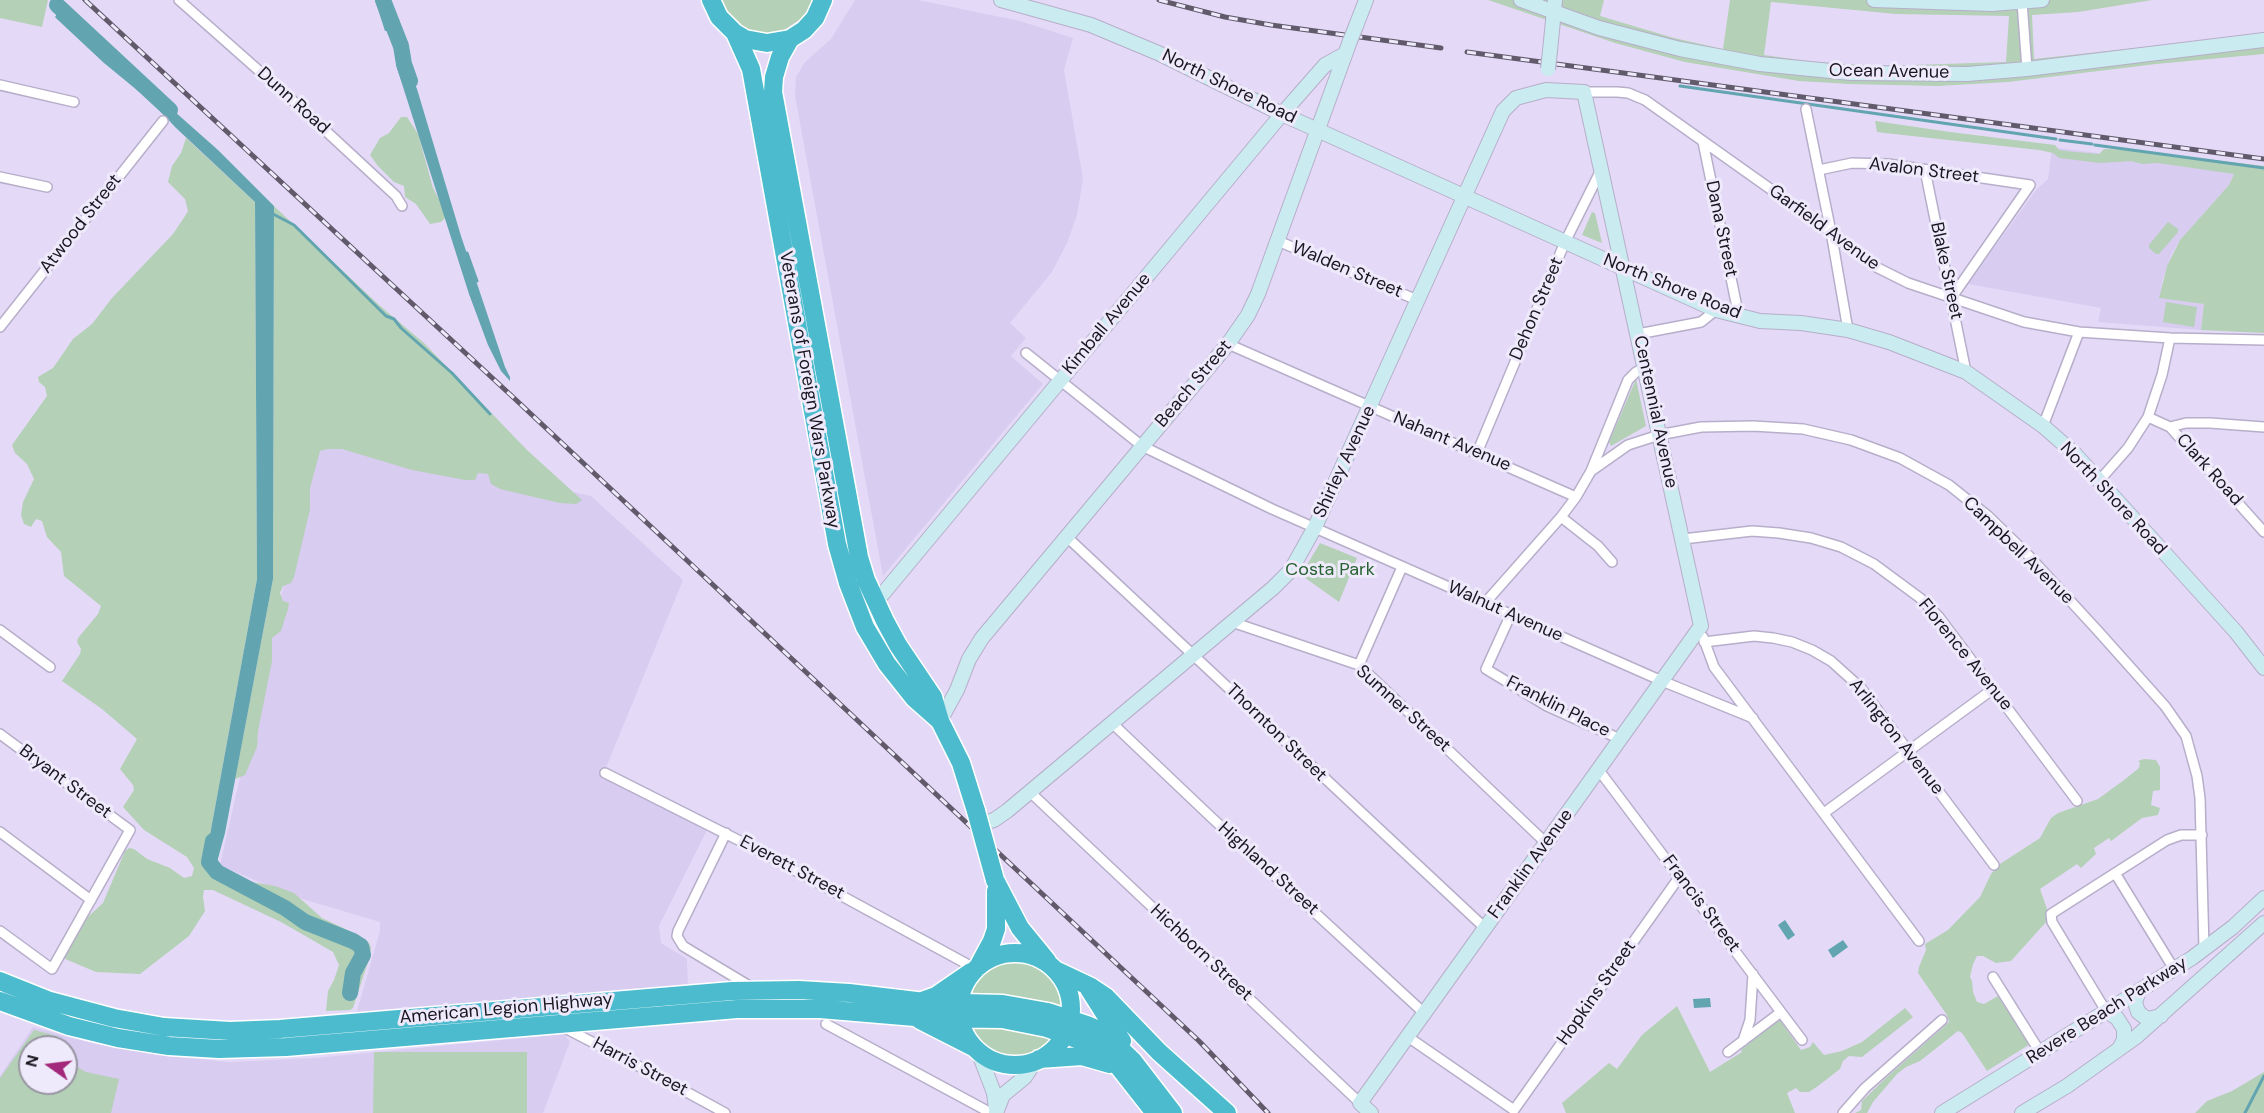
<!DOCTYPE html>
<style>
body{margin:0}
#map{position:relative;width:2264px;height:1113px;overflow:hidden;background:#e4daf7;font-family:"DM Sans",sans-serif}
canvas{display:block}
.north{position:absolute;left:18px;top:1035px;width:60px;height:60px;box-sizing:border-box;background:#efeafb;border:2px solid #9995a3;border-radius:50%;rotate:284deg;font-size:16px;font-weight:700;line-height:24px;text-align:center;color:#191620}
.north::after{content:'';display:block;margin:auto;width:21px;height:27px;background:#a3277a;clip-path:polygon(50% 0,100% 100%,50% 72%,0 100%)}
</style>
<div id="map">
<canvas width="2264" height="1113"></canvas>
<div class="north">N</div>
</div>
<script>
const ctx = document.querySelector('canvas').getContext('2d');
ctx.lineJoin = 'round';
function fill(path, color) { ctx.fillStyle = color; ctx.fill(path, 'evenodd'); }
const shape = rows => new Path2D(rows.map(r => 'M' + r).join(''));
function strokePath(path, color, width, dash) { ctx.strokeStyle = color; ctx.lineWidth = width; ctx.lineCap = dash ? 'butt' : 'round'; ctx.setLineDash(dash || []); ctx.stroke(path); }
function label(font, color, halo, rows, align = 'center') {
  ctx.font = font + ' "DM Sans",sans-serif'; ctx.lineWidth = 6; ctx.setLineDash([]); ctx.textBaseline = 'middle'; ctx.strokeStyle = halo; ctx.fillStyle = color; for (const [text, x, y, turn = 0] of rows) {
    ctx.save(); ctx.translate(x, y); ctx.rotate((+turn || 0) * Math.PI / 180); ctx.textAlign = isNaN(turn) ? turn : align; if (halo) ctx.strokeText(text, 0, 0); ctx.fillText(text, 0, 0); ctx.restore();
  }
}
const built = shape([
 [855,0,918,0,1020,21,1073,38,1064,70,1083,179,1077,215,1067,243,1052,272,1010,323,1026,338,1011,356,1043,384,883,576,795,96,796,77,805,62,831,39],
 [2052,147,2235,171,2229,185,2180,240,2172,253,2162,281,2160,298,2204,304,2201,330,2098,322,2101,308,1968,284,2036,190,2048,179],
 [318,435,591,496,683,580,603,775,707,830,659,926,661,943,687,959,688,989,355,1018,380,931,380,922,289,895,220,865],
 [33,1027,92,1043,155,1055,230,1062,315,1058,564,1034,570,1042,543,1113,0,1113,0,1076],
 [30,1047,66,1047,66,1083,30,1083]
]);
const green = shape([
 [0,0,48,0,42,27,0,18],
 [718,0,814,0,802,18,775,36,753,36,730,22],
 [1488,0,1604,0,1600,16,1674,38,1723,49,1730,0,2152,0,2078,12,2032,15,2034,59,2264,34,2264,54,2156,64,2008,82,1937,86,1850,84,1799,81,1685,62,1615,43],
 [1771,2,1896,14,2009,16,2006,62,1880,66,1815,62,1764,55],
 [401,117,407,117,418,134,433,188,444,209,445,218,441,222,430,224,416,204,405,197,404,186,394,182,378,166,370,155,380,138,389,133],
 [1875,121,1950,132,2055,145,2059,150,2075,152,2099,154,2104,149,2134,150,2264,166,2264,333,2201,330,2204,304,2159,298,2167,266,2180,240,2229,185,2234,174,2158,163,2142,164,2131,161,2100,163,2059,158,2053,153,2039,150,1885,133,1877,132],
 [186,138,255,202,257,579,210,835,205,846,209,863,217,862,221,869,230,876,240,880,275,886,294,893,322,918,358,935,369,943,371,948,368,962,353,1008,350,1010,326,1011,328,991,334,980,339,965,333,952,281,922,213,890,204,890,203,897,205,911,189,936,140,974,96,972,63,958,77,927,103,903,125,851,129,848,134,849,147,859,170,868,184,878,192,876,194,868,187,857,144,830,123,807,134,790,133,785,120,769,137,739,102,709,62,681,80,654,81,649,77,642,78,638,98,614,101,606,64,576,61,552,47,537,42,521,36,519,31,527,24,524,21,515,23,502,34,479,27,464,15,453,12,445,47,396,45,387,39,382,38,377,53,368,73,339,92,324,112,298,173,234,185,216,188,211,185,199,168,182,172,166,181,153],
 [274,206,379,305,424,343,527,450,582,500,576,504,560,503,500,489,491,484,488,474,478,473,475,480,465,480,412,470,342,449,328,449,320,451,310,488,310,509,294,577,291,583,283,586,280,593,283,601,289,603,288,609,281,631,272,638,272,661,258,731,257,747,245,775,235,779,273,579],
 [1592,212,1595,213,1602,243,1582,235],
 [2168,222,2178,229,2178,232,2159,254,2156,254,2149,248,2149,245],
 [2166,302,2197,307,2194,327,2163,322],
 [1636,379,1646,426,1611,446,1609,442],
 [1320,543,1357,558,1339,602,1301,575],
 [2144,759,2156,760,2160,767,2160,790,2153,791,2151,805,2160,808,2158,815,2142,818,2111,841,2109,838,2094,848,2096,854,2081,868,2077,864,2040,889,2048,912,2047,921,2011,961,1996,963,1983,956,1977,956,1973,964,1970,977,1972,981,1973,992,1977,1002,1984,1004,1998,996,2030,1044,1987,1071,1962,1033,1958,1031,1920,1061,1906,1067,1897,1074,1873,1102,1867,1113,1855,1113,1861,1110,1862,1101,1887,1077,1949,1022,1947,1015,1918,973,1919,967,1926,950,1925,944,1948,930,1980,897,1991,874,2000,864,2040,838,2051,818,2058,813,2098,799,2124,780,2139,768,2140,763,2138,761],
 [1012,960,1024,961,1037,966,1052,977,1059,990,1061,1008,1026,999,970,994,975,981,981,974,996,965],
 [1677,1006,1710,1072,1742,1052,1741,1050,1777,1020,1780,1020,1801,1050,1810,1047,1813,1042,1824,1055,1842,1051,1862,1042,1905,1008,1913,1017,1862,1057,1849,1056,1843,1061,1840,1069,1818,1086,1809,1092,1800,1092,1796,1088,1787,1093,1795,1113,1566,1113,1562,1103,1609,1063,1617,1069,1642,1035],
 [971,1026,1002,1027,1052,1038,1040,1050,1028,1054,1010,1057,986,1047],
 [34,1030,57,1036,63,1047,30,1047,30,1083,66,1083,66,1051,74,1065,86,1072,119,1079,111,1113,0,1113,0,1078],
 [374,1052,527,1052,527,1113,373,1113],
 [2264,1072,2264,1113,2195,1113,2207,1101,2232,1091]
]);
const water = shape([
 [375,0,388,0,396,29,394,31,385,31],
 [60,10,218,150,274,206,273,579,225,833,217,862,206,862,203,856,206,851,206,841,210,835,257,579,255,202,175,127,154,104,104,63,58,20,55,17],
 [401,60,406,63,417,89,461,236,505,367,510,377,510,381,501,371,488,345,469,294,397,68,396,64],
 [1785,920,1795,935,1788,940,1778,925],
 [1843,940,1848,947,1833,958,1828,950],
 [1710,998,1711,1007,1694,1008,1693,999]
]);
const stream = shape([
 [1680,86,2056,139],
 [2060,140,2092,144],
 [2095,145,2264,168],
 [273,214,294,225,386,316,394,319,401,328,452,373,490,414],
 [467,253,477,281],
 [2245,1113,2264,1076]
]);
const river = shape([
 [383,0,401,46,404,64,410,81],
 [57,5,170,110],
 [213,841,209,862,217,872,285,908,305,922,353,941,361,946,363,955,353,973,350,993]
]);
const street = shape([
 [179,0,300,107,396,196,402,206],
 [2022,2,2027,69],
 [0,85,74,102],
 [1584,92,1617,92,1628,93,1645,100,1831,232,1874,266,1908,283,2024,322,2079,332,2170,338,2264,340],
 [1806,109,1831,232,1848,330],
 [1703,142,1739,317],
 [1819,170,1852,163,1888,164,2030,185,1952,297],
 [1925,170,1966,372],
 [0,177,47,187],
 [1278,241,1417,300],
 [0,327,163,121],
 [1638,334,1701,322,1716,310],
 [1228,344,1576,497],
 [1026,353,1142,446,1272,509,1662,681,1753,718],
 [2148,417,2170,427,2264,532],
 [2043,426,2079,332],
 [2170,427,2186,423,2210,423,2264,427],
 [1477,453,1565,242,1601,170],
 [1591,471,1628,380,1636,372,1646,367],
 [2098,482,2128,448,2148,417,2162,375,2170,338],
 [1561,517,1598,546,1612,562],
 [1067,537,1485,928],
 [1683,539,1752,531,1779,533,1811,538,1841,547,1874,564,1920,598,1939,617,2077,801],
 [1485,603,1561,517,1576,497,1591,471,1628,445,1659,435,1701,427,1753,426,1803,429,1851,440,1900,458,1949,485,1988,516,2030,557,2098,631,2165,706,2186,736,2197,776,2200,798,2204,949],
 [1511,614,1486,669,1547,706,1620,739],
 [1232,622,1359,665,1546,843],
 [0,630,50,667],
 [1703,637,1714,667,1919,941],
 [1704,642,1754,636,1773,638,1792,642,1812,650,1831,661,1861,688,1994,865],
 [1359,665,1402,567],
 [1112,723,1212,818,1424,1013],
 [0,734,130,830,52,969,0,931],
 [1598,769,1802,1040],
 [605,773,752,847,976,969],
 [1030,792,1360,1103],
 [1824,813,1993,689],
 [0,832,91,900],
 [726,833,678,931,677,936,683,946,751,987],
 [2115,873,2174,969],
 [1993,977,2040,1052],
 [2106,1011,2052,922,2051,914,2167,840,2181,835,2202,835],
 [826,1024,991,1113],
 [563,1027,650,1072,725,1113],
 [1408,1037,1514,1110,1680,876],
 [1743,1041,1750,1020,1753,974],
 [1728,1052,1781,1012],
 [1843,1113,1865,1088,1942,1020]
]);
const secondary = shape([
 [1001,0,1091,25,1158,53,1282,114,1716,310,1760,321,1801,323,1848,330,1889,342,1966,372,2043,426,2075,454,2236,632,2264,668],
 [1521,0,1599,28,1680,49,1760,64,1851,73,1967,74,2027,69,2264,40],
 [1874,0,1992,4,2042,0],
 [1356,26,1366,0],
 [1550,51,1555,0],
 [876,602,1282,114,1325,65,1345,54],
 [940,721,957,690,969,659,982,638,1228,344,1248,315,1258,294,1350,41],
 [980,824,994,820,1007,811,1273,588,1291,570,1315,527,1503,111,1516,98,1546,90,1584,92,1701,626,1360,1103,1371,1113],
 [2139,991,2135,1002,2138,1012,2147,1019,2161,1016],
 [2106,1011,2117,1018,2124,1029,2124,1040,2119,1049],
 [978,1051,994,1093,996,1109],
 [996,1113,1003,1095,1025,1077,1036,1060],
 [1942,1113,2192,958,2233,927,2264,898],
 [2022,1113,2067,1086,2136,1037,2264,923]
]);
const highway = shape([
 [711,0,719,17,735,33,745,39,767,43,790,39,804,30,815,18,823,0],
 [735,33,751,69,837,544,848,583,865,627,887,664,914,698,940,721],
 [790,39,780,57,774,77,773,92,859,557,866,580,885,621,898,645,933,697,940,721,961,763,976,811],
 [995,880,1020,928,1047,961],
 '959 1009a56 56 0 1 1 112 0a56 56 0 1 1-112 0Z',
 [978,967,992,941,996,929,996,891],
 [1055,970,1091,987,1106,997,1159,1052,1227,1113],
 [0,981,50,1001,114,1018,164,1027,230,1031,280,1029,732,991,799,990,849,993,925,1002,1003,1004,1048,1012,1087,1025,1103,1032,1133,1061,1173,1113],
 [1089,989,1122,1041],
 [0,1001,69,1026,118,1038,169,1046,219,1049,286,1047,737,1009,820,1009,927,1018,1002,1019,1047,1028,1093,1045,1118,1066,1155,1113],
 [922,1001,936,996,971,972],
 [920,1020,973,1047],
 [1039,1059,1082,1056,1110,1064]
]);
const rail = shape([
 [85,0,515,399,1199,1041,1268,1113],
 [1159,0,1225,17,1271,25,1441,48],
 [1467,52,2264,159]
]);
const secondaryBridge = shape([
 [1350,41,1356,26],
 [1548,69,1550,51]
]);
const highwayBridge = shape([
 [976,811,995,880]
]);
const streetNames = [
 ["Ocean Avenue",1889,72,1],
 ["North Shore Road",1229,87,26],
 ["Dunn Road",293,101,42],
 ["Avalon Street",1924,171,7],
 ["Atwood Street",81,224,-52],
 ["Garfield Avenue",1824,228,36],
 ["Dana Street",1721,229,78],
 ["Walden Street",1347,270,23],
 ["Blake Street",1946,271,78],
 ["North Shore Road",1672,287,22],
 ["Dehon Street",1537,309,-67],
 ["Kimball Avenue",1107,324,-50],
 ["Beach Street",1194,384,-50],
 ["Veterans of Foreign Wars Parkway",809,390,80],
 ["Centennial Avenue",1655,412,78],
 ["Nahant Avenue",1452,442,23],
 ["Shirley Avenue",1345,462,-65],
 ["Clark Road",2209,470,48],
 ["North Shore Road",2113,499,47],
 ["Campbell Avenue",2018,551,44],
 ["Walnut Avenue",1505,612,24],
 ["Florence Avenue",1965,655,51],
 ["Franklin Place",1558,707,27],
 ["Sumner Street",1403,709,42],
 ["Thornton Street",1276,733,44],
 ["Arlington Avenue",1896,737,52],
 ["Bryant Street",65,782,37],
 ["Franklin Avenue",1531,864,-54],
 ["Everett Street",792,868,28],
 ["Highland Street",1268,869,42],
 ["Francis Street",1701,904,53],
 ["Hichborn Street",1201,953,43],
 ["Hopkins Street",1597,993,-55],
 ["American Legion Highway",506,1009,-5],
 ["Revere Beach Parkway",2107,1011,-32],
 ["Harris Street",640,1067,28]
];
const parkNames = [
 ["Costa Park",1330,570]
];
fill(built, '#d8ccf0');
fill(green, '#b4d0b6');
fill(water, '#62a5b0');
strokePath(stream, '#62a5b0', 3);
strokePath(river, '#62a5b0', 16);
strokePath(street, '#b7aeca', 12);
strokePath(secondary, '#b7aeca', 16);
strokePath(highway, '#fff', 21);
strokePath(street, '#fff', 9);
strokePath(secondary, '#caebf0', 14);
strokePath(highway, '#4dbbce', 18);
strokePath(rail, '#605a6b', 5);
strokePath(rail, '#efeafb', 3, [9]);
strokePath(secondaryBridge, '#b7aeca', 16, []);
strokePath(highwayBridge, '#fff', 21, []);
strokePath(secondaryBridge, '#caebf0', 14);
strokePath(highwayBridge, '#4dbbce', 18);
label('18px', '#191620', '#efeafb', streetNames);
label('18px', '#266130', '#efeafb', parkNames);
</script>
